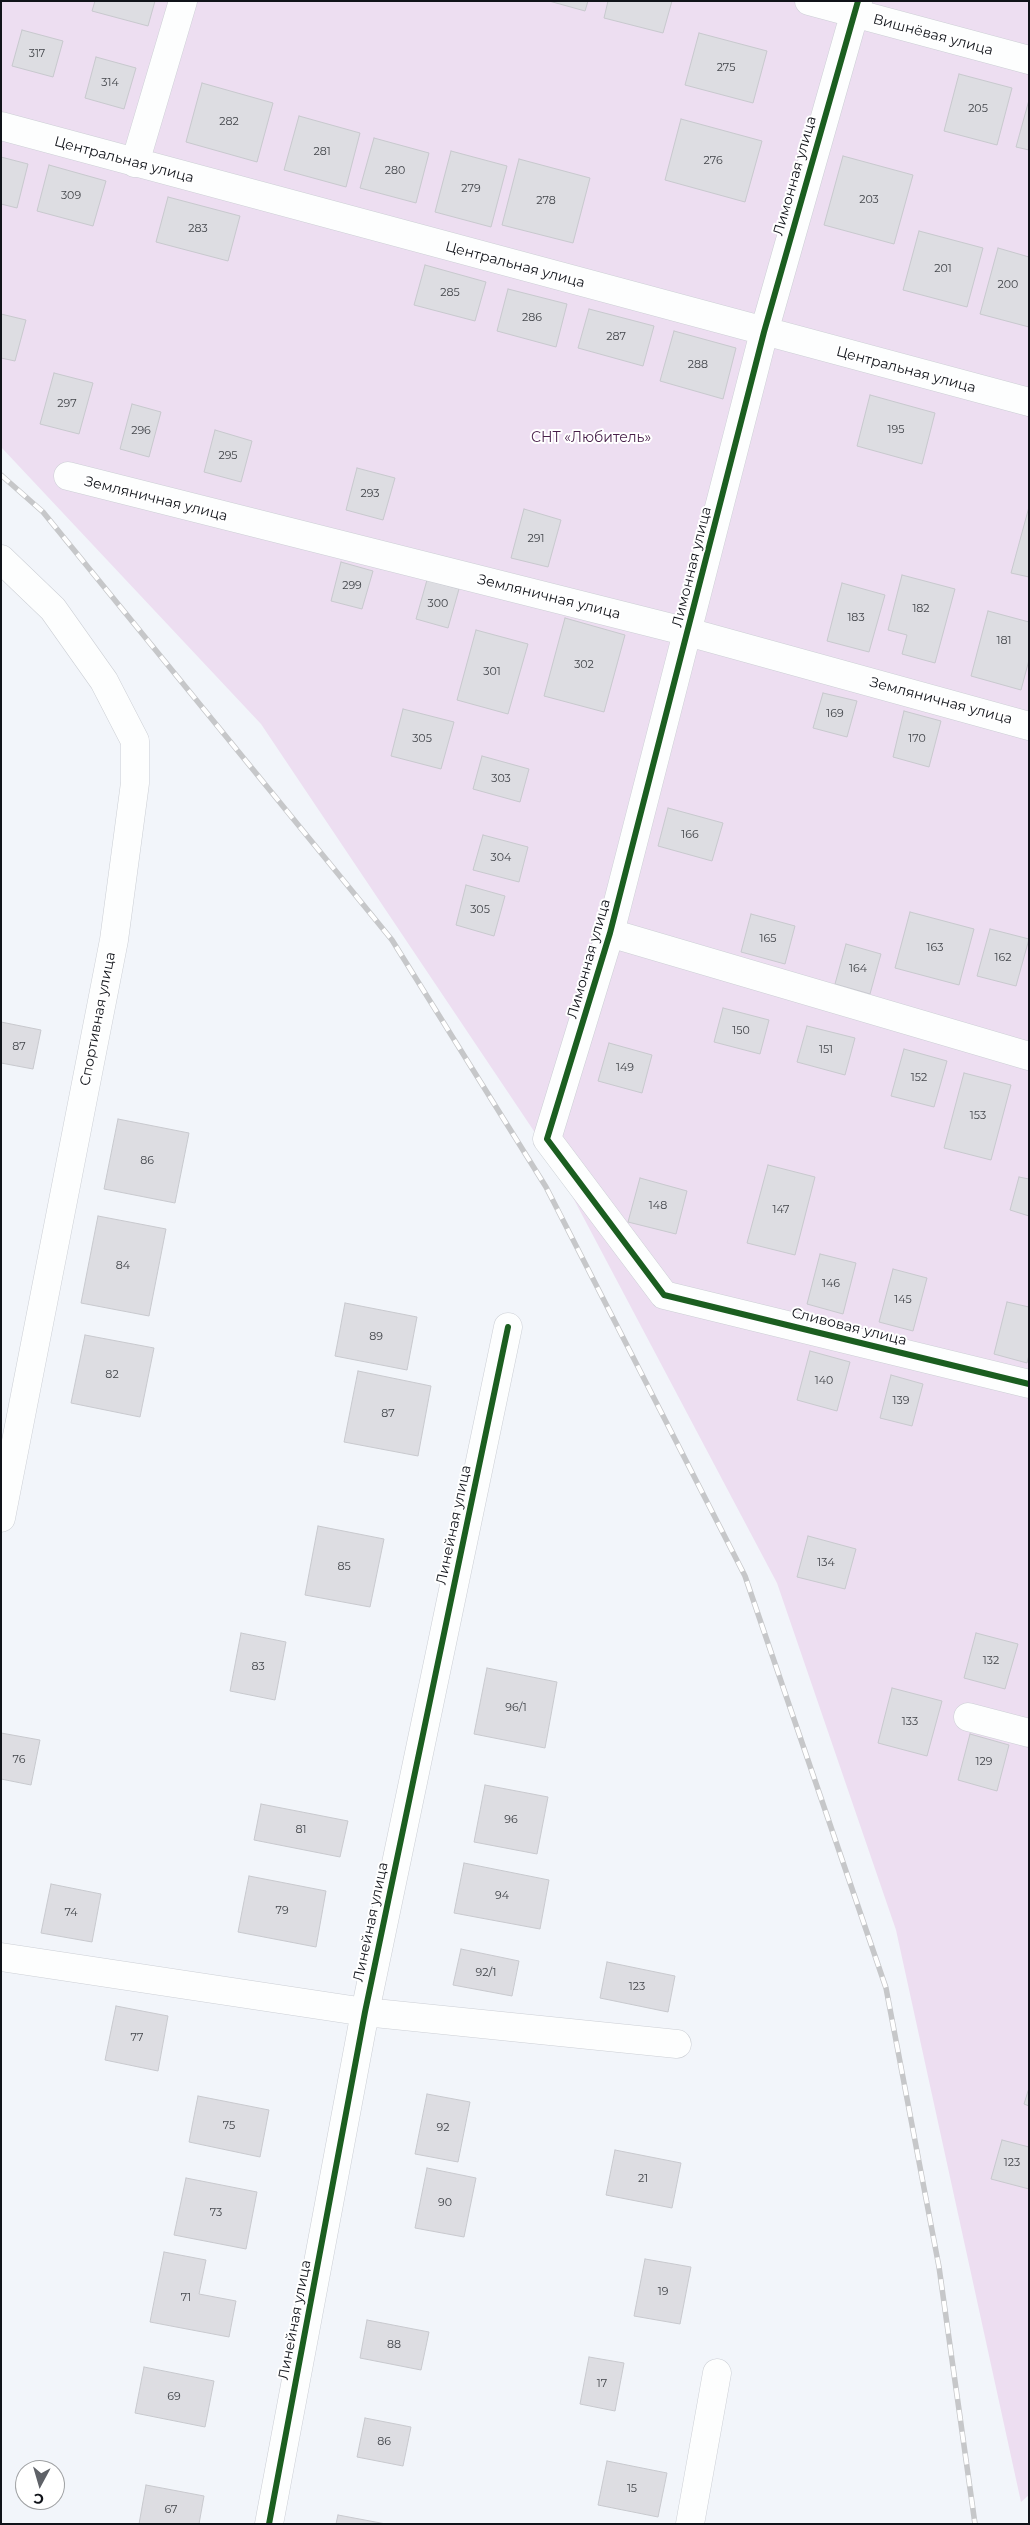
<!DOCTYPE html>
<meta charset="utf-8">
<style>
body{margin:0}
#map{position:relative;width:1030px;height:2525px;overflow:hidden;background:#f2f5fa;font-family:Montserrat,sans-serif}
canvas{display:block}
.frame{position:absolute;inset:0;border:2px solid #101319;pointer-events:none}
.north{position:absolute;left:15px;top:2460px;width:50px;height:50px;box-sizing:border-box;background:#fff;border:1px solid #9fa1a3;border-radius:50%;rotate:186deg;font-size:14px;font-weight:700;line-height:20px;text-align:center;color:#101319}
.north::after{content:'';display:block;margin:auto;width:18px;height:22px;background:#5f6268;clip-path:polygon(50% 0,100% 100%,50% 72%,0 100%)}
</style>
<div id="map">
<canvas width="1030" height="2525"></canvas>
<div class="frame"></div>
<div class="north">С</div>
</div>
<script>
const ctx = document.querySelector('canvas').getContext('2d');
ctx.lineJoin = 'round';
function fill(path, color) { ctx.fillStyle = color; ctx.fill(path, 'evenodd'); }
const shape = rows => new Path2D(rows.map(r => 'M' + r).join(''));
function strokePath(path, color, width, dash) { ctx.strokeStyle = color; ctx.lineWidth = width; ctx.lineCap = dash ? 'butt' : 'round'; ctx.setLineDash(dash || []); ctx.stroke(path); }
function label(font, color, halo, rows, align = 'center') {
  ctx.font = font + ' Montserrat,sans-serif'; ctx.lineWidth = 4; ctx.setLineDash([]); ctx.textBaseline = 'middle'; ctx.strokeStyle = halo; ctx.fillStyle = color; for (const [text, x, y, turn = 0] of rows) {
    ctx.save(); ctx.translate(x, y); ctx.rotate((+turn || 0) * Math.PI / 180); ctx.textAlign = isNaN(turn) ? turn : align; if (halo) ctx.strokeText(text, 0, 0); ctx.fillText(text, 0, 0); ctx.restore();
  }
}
const green = shape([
 [1,1,1029,1,1029,2495,1021,2502,896,1930,777,1583,552,1158,261,724,1,447]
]);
const building = shape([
 [95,1,155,1,148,26,92,11,95,1],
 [549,1,588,1,585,11,549,1],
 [608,1,672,1,663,33,604,18,608,1],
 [22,30,63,41,53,77,12,66,22,30],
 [699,33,767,51,753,103,685,85,699,33],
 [96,57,136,68,124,109,85,98,96,57],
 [959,74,1012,88,997,145,944,131,959,74],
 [202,83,273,103,257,162,186,142,202,83],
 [1029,100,1029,150,1016,147,1029,100],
 [299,116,360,133,346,187,284,170,299,116],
 [681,119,762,141,745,202,665,180,681,119],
 [374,138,429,153,416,203,360,188,374,138],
 [451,151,507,166,491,227,435,212,451,151],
 [843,156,913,175,894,244,824,225,843,156],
 [1,157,28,164,17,208,1,204,1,157],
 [519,159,590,178,573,243,502,225,519,159],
 [49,165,106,181,93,226,37,211,49,165],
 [168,197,240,216,228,261,156,242,168,197],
 [919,231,983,248,967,307,903,290,919,231],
 [998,248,1029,257,1029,327,980,314,998,248],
 [425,265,486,282,475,321,414,305,425,265],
 [508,289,567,304,556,347,497,331,508,289],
 [589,309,654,326,643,366,578,348,589,309],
 [1,314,26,320,15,361,1,358,1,314],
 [674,331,736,348,723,399,660,381,674,331],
 [54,373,93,383,79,434,40,424,54,373],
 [870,395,935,413,922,464,857,446,870,395],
 [132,404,161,412,149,457,120,449,132,404],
 [215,430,252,441,241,482,204,472,215,430],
 [357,468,395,478,383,520,346,510,357,468],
 [1029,507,1029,577,1011,573,1029,507],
 [524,509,561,520,548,567,511,558,524,509],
 [341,562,373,571,362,609,331,601,341,562],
 [902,575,955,589,935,663,902,654,907,635,888,630,902,575],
 [427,580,459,589,448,628,416,619,427,580],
 [842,583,885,595,869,652,827,641,842,583],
 [988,611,1029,622,1029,660,1021,690,971,676,988,611],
 [565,618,625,635,604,712,544,696,565,618],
 [476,630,528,644,508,714,457,700,476,630],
 [823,693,857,701,847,737,813,728,823,693],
 [403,709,454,722,441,769,391,756,403,709],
 [904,711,941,721,929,767,893,757,904,711],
 [482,756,529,769,520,802,473,789,482,756],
 [668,808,723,823,712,861,658,846,668,808],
 [483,835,528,847,519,882,473,870,483,835],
 [466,885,505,896,494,936,456,925,466,885],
 [910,912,974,929,959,985,895,968,910,912],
 [751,914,795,926,785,964,741,952,751,914],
 [990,929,1029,939,1016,986,977,976,990,929],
 [846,944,881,954,870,994,835,984,846,944],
 [723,1008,769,1020,760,1054,714,1042,723,1008],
 [1,1022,41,1030,33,1069,1,1063,1,1022],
 [807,1026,855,1038,845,1075,797,1062,807,1026],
 [609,1043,652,1055,642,1093,598,1081,609,1043],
 [904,1049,947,1061,934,1107,891,1096,904,1049],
 [964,1073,1011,1085,991,1160,944,1148,964,1073],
 [118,1119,189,1133,175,1203,104,1189,118,1119],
 [768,1165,815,1177,795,1255,747,1243,768,1165],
 [1019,1177,1029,1179,1029,1216,1010,1210,1019,1177],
 [640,1178,687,1191,676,1234,628,1222,640,1178],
 [98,1216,166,1229,149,1316,81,1303,98,1216],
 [820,1254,856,1263,843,1314,807,1304,820,1254],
 [893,1269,927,1278,913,1331,879,1322,893,1269],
 [1007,1302,1029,1307,1029,1355,1027,1363,994,1354,1007,1302],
 [345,1303,417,1317,407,1370,335,1356,345,1303],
 [85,1335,154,1348,140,1417,71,1403,85,1335],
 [810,1351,850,1362,837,1411,797,1400,810,1351],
 [358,1371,431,1386,418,1456,344,1442,358,1371],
 [891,1375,923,1384,912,1426,880,1418,891,1375],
 [318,1526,384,1539,370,1607,305,1595,318,1526],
 [808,1536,856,1549,845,1589,797,1577,808,1536],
 [241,1633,286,1642,275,1700,230,1691,241,1633],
 [976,1633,1018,1644,1005,1689,964,1678,976,1633],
 [487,1668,557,1682,545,1748,474,1734,487,1668],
 [892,1688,942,1701,927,1756,878,1743,892,1688],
 [1,1733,40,1740,31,1785,1,1779,1,1733],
 [970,1734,1009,1745,997,1791,958,1780,970,1734],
 [485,1785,548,1797,537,1854,474,1842,485,1785],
 [261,1804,348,1821,340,1857,254,1840,261,1804],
 [464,1863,549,1880,540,1929,454,1913,464,1863],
 [249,1876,326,1891,316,1947,238,1932,249,1876],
 [51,1884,101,1894,92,1942,41,1933,51,1884],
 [461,1949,519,1961,512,1996,453,1985,461,1949],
 [607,1962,675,1976,668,2012,600,1998,607,1962],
 [116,2006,168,2016,158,2071,105,2060,116,2006],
 [1029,2088,1029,2106,1024,2104,1029,2088],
 [427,2094,470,2102,458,2162,415,2154,427,2094],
 [198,2096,269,2110,260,2157,189,2142,198,2096],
 [1002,2140,1029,2147,1029,2189,991,2179,1002,2140],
 [615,2150,681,2163,672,2208,606,2195,615,2150],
 [427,2168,476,2178,464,2237,415,2228,427,2168],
 [186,2178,257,2192,246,2249,174,2235,186,2178],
 [164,2252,206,2260,199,2294,236,2301,229,2337,150,2322,164,2252],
 [645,2259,691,2267,680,2324,634,2316,645,2259],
 [367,2320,429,2332,421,2370,360,2358,367,2320],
 [589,2357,624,2363,615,2411,580,2404,589,2357],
 [144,2367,214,2381,205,2427,135,2413,144,2367],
 [365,2418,411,2427,403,2466,357,2457,365,2418],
 [607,2461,667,2473,658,2517,598,2505,607,2461],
 [146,2485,204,2496,199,2524,139,2524,146,2485],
 [338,2515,386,2524,336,2524,338,2515]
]);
const minor = shape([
 [809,1,1029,60],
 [858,1,764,332,610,933,547,1139,664,1295,1029,1384],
 [1,126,1029,402],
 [135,163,183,1],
 [68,476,688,632,1029,726],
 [1,559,53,609,104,681,135,741,135,783,114,940,1,1518],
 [610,933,1029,1056],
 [968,1717,1029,1733],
 [1,1957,365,2012,677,2044],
 [269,2524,365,2012,508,1327],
 [690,2524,717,2373]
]);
const rail = shape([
 [1,475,43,512,392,940,546,1187,745,1576,886,1988,939,2267,975,2524]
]);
const cycleway = shape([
 [858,1,764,332,610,933,547,1139,664,1295,1029,1384],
 [269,2524,365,2012,508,1327]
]);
const numberNames = [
 ["317",37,54],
 ["275",726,68],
 ["314",110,83],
 ["205",978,109],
 ["282",229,122],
 ["281",322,152],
 ["276",713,161],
 ["280",395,171],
 ["279",471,189],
 ["309",71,196],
 ["203",869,200],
 ["278",546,201],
 ["283",198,229],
 ["201",943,269],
 ["200",1008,285],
 ["285",450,293],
 ["286",532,318],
 ["287",616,337],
 ["288",698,365],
 ["297",67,404],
 ["195",896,430],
 ["296",141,431],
 ["295",228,456],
 ["293",370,494],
 ["291",536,539],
 ["299",352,586],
 ["300",438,604],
 ["182",921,609],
 ["183",856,618],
 ["181",1004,641],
 ["302",584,665],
 ["301",492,672],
 ["169",835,714],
 ["305",422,739],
 ["170",917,739],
 ["303",501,779],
 ["166",690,835],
 ["304",501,858],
 ["305",480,910],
 ["165",768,939],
 ["163",935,948],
 ["162",1003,958],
 ["164",858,969],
 ["150",741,1031],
 ["87",19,1047],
 ["151",826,1050],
 ["149",625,1068],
 ["152",919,1078],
 ["153",978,1116],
 ["86",147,1161],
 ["148",658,1206],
 ["147",781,1210],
 ["84",123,1266],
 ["146",831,1284],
 ["145",903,1300],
 ["89",376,1337],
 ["82",112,1375],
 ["140",824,1381],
 ["139",901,1401],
 ["87",388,1414],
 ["134",826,1563],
 ["85",344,1567],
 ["132",991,1661],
 ["83",258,1667],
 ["96/1",516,1708],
 ["133",910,1722],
 ["76",19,1760],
 ["129",984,1762],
 ["96",511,1820],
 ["81",301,1830],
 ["94",502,1896],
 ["79",282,1911],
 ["74",71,1913],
 ["92/1",486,1973],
 ["123",637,1987],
 ["77",137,2038],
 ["75",229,2126],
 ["92",443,2128],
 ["123",1012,2163],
 ["21",643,2179],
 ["90",445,2203],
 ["73",216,2213],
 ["19",663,2292],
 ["71",186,2298],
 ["88",394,2345],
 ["17",602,2384],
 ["69",174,2397],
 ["86",384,2442],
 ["15",632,2489],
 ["67",171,2510]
];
const streetNames = [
 ["Вишнёвая улица",933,35,15],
 ["Центральная улица",124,160,15],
 ["Лимонная улица",795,176,-74],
 ["Центральная улица",515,265,15],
 ["Центральная улица",906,370,15],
 ["Земляничная улица",156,499,14],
 ["Лимонная улица",692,567,-76],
 ["Земляничная улица",549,597,14],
 ["Земляничная улица",941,701,15],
 ["Лимонная улица",589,959,-74],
 ["Спортивная улица",98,1019,-79],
 ["Сливовая улица",849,1327,14],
 ["Линейная улица",454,1525,-78],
 ["Линейная улица",371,1922,-78],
 ["Линейная улица",295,2320,-79]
];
const parkNames = [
 ["СНТ «Любитель»",591,438]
];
fill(green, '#eddef1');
fill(building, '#dddde2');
strokePath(building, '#c8c9ce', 1);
strokePath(minor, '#cccfd5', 29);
strokePath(minor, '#fdfefe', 28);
strokePath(rail, '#c6c7c9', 5.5);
strokePath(rail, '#fff', 4, [11]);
strokePath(cycleway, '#1b5e20', 6);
label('11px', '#43464b', null, numberNames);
label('14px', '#101319', '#fff', streetNames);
label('14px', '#471f49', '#fff', parkNames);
</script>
